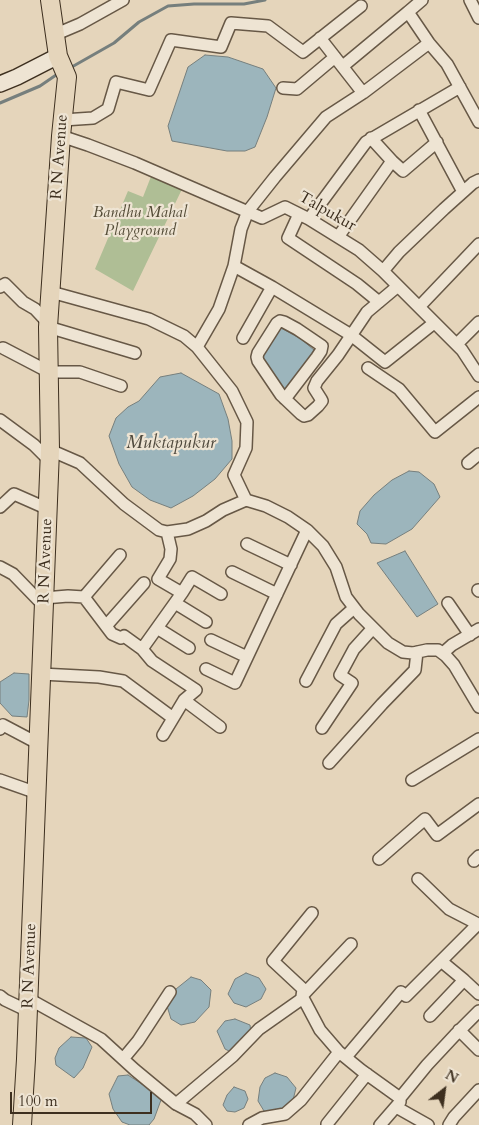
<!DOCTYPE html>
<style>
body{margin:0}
#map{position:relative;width:479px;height:1125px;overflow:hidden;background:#e5d5bb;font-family:Cardo,serif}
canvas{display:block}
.north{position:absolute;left:419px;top:1065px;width:50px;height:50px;-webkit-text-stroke:4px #eee4d3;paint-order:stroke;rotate:30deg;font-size:14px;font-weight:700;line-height:20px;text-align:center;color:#3d2f1f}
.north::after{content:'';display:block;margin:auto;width:18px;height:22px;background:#3d2f1f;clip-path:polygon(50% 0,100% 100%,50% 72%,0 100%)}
.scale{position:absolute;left:10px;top:1092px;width:142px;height:22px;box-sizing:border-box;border:2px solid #3d2f1f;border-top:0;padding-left:6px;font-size:15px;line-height:18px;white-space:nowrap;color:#3d2f1f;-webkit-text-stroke:4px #eee4d3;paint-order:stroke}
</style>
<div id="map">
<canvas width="479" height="1125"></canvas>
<div class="north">N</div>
<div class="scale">100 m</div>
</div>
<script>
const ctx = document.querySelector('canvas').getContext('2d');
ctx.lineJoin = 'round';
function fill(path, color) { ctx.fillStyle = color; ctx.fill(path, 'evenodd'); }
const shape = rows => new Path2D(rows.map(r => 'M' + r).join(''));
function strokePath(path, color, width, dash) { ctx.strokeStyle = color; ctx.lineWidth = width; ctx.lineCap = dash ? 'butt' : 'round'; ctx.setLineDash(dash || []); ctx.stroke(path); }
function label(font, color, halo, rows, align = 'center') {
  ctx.font = font + ' Cardo,serif'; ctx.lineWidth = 4.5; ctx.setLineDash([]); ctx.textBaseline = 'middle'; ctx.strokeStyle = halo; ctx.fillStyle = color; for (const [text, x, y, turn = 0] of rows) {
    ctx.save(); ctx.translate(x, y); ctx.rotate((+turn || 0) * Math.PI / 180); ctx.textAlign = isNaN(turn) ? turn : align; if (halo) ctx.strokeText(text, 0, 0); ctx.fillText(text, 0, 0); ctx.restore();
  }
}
const green = shape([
 [152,174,183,187,133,291,95,269,128,191,143,197]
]);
const water = shape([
 [205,55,228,57,263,69,276,88,267,117,255,147,245,151,227,151,172,141,168,126,188,67,205,55],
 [273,325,283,329,301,339,314,350,308,364,289,390,279,390,256,352,273,325],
 [181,373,219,394,228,419,232,441,232,459,215,479,193,496,171,508,150,500,132,487,119,464,109,436,116,418,128,407,139,401,160,377,181,373],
 [409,471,419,472,434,484,440,497,412,529,386,544,371,543,367,534,357,524,360,511,374,495,392,480,409,471],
 [405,551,438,604,417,617,377,563,405,551],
 [14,673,29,674,29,700,27,717,12,716,0,703,0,682,14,673],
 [246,973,259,978,266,989,261,999,246,1007,234,1003,228,994,235,979,246,973],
 [191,977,201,980,211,990,209,1007,195,1022,181,1025,171,1019,167,1006,176,989,191,977],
 [235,1019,250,1025,251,1033,231,1052,225,1049,217,1031,225,1021,235,1019],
 [71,1037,86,1038,92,1047,83,1068,74,1078,56,1065,55,1058,59,1048,71,1037],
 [275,1073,287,1077,296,1088,293,1100,283,1110,270,1113,264,1111,258,1101,260,1087,265,1078,275,1073],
 [128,1075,148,1088,161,1100,154,1119,149,1125,130,1125,122,1122,113,1109,109,1094,118,1076,128,1075],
 [234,1087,245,1091,248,1099,244,1108,235,1112,227,1111,223,1105,227,1095,234,1087]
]);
const stream = shape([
 [70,68,114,43,139,22,168,6,194,4,244,4,265,0],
 [0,103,40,86,59,73]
]);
const street = shape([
 [422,0,408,12,429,43,447,64,479,122],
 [470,0,479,18],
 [54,35,80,24,123,0],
 [320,38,363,93],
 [429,43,363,93,326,117,275,177,248,211,241,229,234,266,272,287,351,335,385,362,434,323],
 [343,66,408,12],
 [283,88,297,89,335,57],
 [419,110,463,192],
 [63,120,93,118,108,109,116,82,149,90,171,40,221,47,231,23,268,26,303,52,361,6],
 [61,136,88,145,135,163,262,218,285,207,309,219,359,250,383,271,462,350,479,376],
 [371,138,392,161,403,171,437,142],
 [299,214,288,238,357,284,379,302],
 [309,219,366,142,460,87],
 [338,237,392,161],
 [383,271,399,252,444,209,473,183,479,180],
 [0,287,5,284,23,302,35,309,49,324],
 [51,292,149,319,184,336,197,347,232,391,247,422,246,448,234,475,246,500],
 [419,307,479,244],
 [48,327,135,353],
 [243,338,272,287],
 [457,344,479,322],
 [197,347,219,309,234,266],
 [3,348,49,372,80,372,121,386],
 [368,368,399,389,435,432,479,397],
 [285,399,317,357,321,351,322,346,297,329,284,322,280,321,277,323,258,353,257,357,258,361,281,395,301,414,304,416,308,415,318,406,322,401,321,399,314,388,317,381,338,355,367,312,398,286],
 [0,420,34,445,50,461],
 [50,450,80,463,124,504,159,530,167,532,188,529,206,521,223,510,246,500,266,506,288,517,307,530,323,546,336,567,346,597,359,614,388,643,403,652,413,653,427,650,438,650,446,656,454,665,479,707],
 [468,463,479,454],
 [0,507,14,494,48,509],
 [247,544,291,565],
 [0,567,13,574,44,606],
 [232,572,277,594],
 [478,590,479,591],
 [182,593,192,577,221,594],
 [84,597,120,555],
 [44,598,68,596,84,597,112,634,121,638,124,636,142,649,152,661,196,690,184,700,163,735],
 [175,603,206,622],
 [448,603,470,635],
 [106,626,144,583],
 [157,628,189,648],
 [211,640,247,657],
 [142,649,182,593,158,579,170,559,171,549,167,532],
 [443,653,452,645,479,629],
 [206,669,235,683,307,530],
 [41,674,99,677,123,681,173,718],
 [306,681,336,624,354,608],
 [184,700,220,727],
 [322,728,352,683,340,675,354,649,373,628],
 [0,729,3,725,39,744],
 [329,763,382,704,415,670,417,652],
 [0,780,37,793],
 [412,780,479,739],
 [379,859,425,819,437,835,479,804],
 [474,861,479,856],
 [418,879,449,909,478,924,441,961],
 [312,913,273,961,303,989,302,996,320,1030,339,1052,361,1070,400,1098],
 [0,996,5,1000,28,1011],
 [302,996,351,944],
 [29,999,101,1039,135,1070,176,1104,233,1056,259,1029,303,998],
 [430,1016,464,980],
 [459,1030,479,1050],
 [346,1057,401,992,406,996,441,961,464,980,479,994],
 [123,1059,138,1041,170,992],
 [176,1104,195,1114,206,1125],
 [396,1107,428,1125],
 [327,1124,367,1074],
 [249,1125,262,1118,285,1114,301,1100,339,1052],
 [380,1125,400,1102,400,1098,427,1065,455,1035,479,1011],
 [449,1125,454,1117,479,1090]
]);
const secondary = shape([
 [0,84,17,77,58,56]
]);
const primary = shape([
 [22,1125,26,1059,50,450,48,327,61,136,67,77,58,56,50,0]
]);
const streetNames = [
 ["R N Avenue",60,157,-86],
 ["Talpukur",327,212,30],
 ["R N Avenue",46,561,-88],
 ["R N Avenue",30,966,-88]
];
const parkNames = [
 ["Bandhu Mahal",140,213],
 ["Playground",140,231]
];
const waterNames = [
 ["Muktapukur",171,444]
];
fill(green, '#afbe95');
fill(water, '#9cb5bc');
strokePath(water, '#767f7d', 1);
strokePath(stream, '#767f7d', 3);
strokePath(street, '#675846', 14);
strokePath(secondary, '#3d2f1f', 18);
strokePath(primary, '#3d2f1f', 20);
strokePath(street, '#eee4d3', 11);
strokePath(secondary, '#eee4d3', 15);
strokePath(primary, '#e5d5bb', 18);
label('16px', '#3d2f1f', '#eee4d3', streetNames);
label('italic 16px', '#544c37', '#eee4d3', parkNames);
label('italic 18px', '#504a3e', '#eee4d3', waterNames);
</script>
